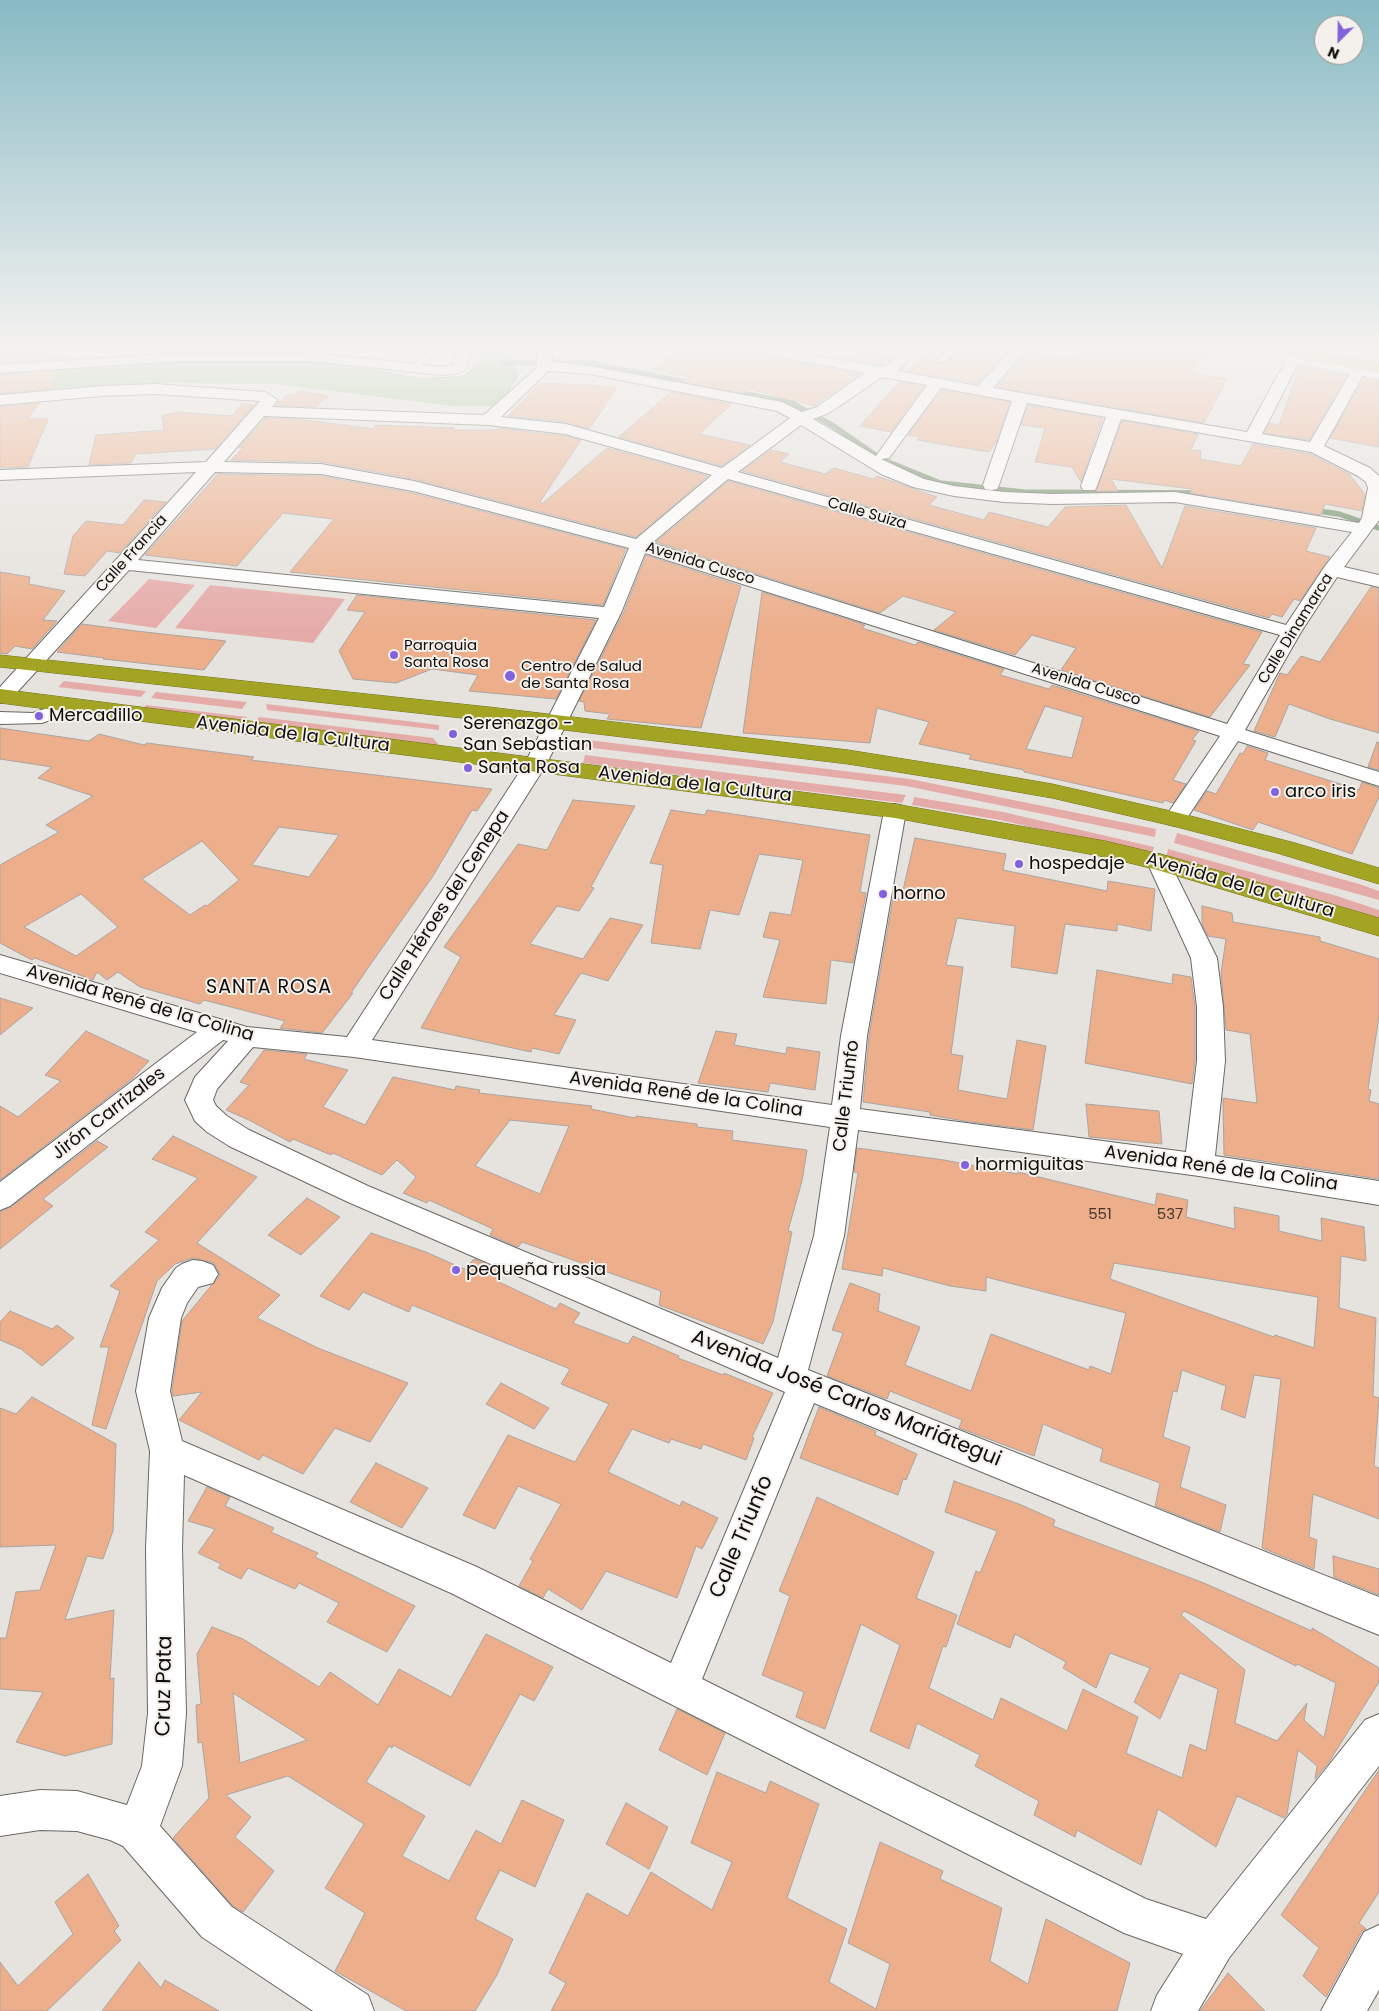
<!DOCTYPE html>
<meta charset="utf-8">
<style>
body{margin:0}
#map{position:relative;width:1379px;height:2011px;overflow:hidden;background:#e6e3de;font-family:Poppins,sans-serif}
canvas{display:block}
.north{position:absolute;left:1314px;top:15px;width:50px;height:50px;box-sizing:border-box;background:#f4f0eb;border:1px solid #989692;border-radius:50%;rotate:203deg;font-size:14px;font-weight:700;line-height:20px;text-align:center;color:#0f0e0c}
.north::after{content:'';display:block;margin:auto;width:18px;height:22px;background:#8262dc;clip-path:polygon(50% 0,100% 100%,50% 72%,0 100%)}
</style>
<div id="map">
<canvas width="1379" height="2011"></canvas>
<div class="north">N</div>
</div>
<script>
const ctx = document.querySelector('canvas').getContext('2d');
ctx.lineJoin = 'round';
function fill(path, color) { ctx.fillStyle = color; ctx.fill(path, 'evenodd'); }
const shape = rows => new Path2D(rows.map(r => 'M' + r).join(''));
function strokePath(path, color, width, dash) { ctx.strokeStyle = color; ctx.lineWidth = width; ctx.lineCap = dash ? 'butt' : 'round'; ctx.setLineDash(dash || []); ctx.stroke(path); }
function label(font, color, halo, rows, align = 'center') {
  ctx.font = font + ' Poppins,sans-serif'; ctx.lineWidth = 4; ctx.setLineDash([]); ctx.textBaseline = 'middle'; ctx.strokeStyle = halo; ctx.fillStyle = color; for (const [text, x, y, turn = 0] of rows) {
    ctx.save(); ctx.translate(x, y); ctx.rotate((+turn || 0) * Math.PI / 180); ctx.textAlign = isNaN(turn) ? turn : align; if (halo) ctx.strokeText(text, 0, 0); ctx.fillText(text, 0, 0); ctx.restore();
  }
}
const green = shape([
 [149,579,195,585,156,628,108,621],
 [210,585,345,599,313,643,175,628],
 [64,681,146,691,141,697,58,687],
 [156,692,247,702,242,709,151,698],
 [266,704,439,725,439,730,267,710],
 [146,705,247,717,242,724,140,712],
 [259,717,433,738,440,746,254,724],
 [588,740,910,779,1156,829,1155,837,906,786,585,747],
 [585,755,906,795,902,803,583,763],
 [914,797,1003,812,1154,847,1152,855,1000,820,912,805],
 [1177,833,1359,884,1379,891,1379,900,1174,843],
 [1168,849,1337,896,1379,910,1379,921,1166,858]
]);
const water = shape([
 [479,350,507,350,518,376,504,397,452,397,275,375,169,374,70,378,0,387,0,377,175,359,324,362,422,379,465,376,480,360,479,350]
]);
const stream = shape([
 [502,363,589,363,792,403,832,425,881,459,940,483,1023,492,1203,493],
 [1312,510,1339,514,1379,528]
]);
const river = shape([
 [169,365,275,366,452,388,504,388,514,391,519,397,514,403,504,406,452,406,275,384,169,383,70,387,0,396,0,378,70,369,169,365]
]);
const building = shape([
 [66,350,62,359,0,363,0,351,66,350],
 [675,350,755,350,764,356,860,374,814,406,749,389,744,393,683,382,689,377,654,370,675,350],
 [927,350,945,350,936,360,939,364,946,363,957,350,1009,350,977,384,909,371,927,350],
 [1080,350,1208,350,1191,372,1227,379,1204,423,997,387,1027,352,1072,360,1080,350],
 [859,351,893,357,880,365,851,360,859,351],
 [1300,366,1347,375,1309,440,1265,433,1270,423,1279,425,1300,366],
 [58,371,51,389,0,393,0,375,58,371],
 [1364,378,1379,381,1379,447,1330,438,1364,378],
 [899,382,924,386,891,432,860,426,899,382],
 [540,383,590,385,617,388,589,429,566,422,508,416,540,383],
 [942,390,1010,402,996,442,989,452,917,440,919,437,908,435,942,390],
 [300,391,329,396,315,407,276,405,288,394,294,395,300,391],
 [671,392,732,404,699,434,750,445,722,466,619,437,671,392],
 [39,403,28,418,48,419,28,467,0,468,0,407,39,403],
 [242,404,254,405,215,449,135,454,131,463,89,465,96,435,164,430,162,416,177,412,232,416,242,404],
 [1028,405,1103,418,1081,482,1072,467,1035,462,1045,428,1021,425,1028,405],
 [265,418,298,419,374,429,376,425,454,428,453,430,497,430,498,428,565,436,581,440,540,502,542,504,607,448,708,476,636,537,414,479,321,462,231,460,244,447,239,448,265,418],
 [1122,421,1198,434,1191,450,1201,451,1200,459,1241,466,1253,444,1310,454,1349,474,1365,494,1362,511,1325,504,1321,515,1190,493,1192,489,1111,479,1118,491,1096,491,1122,421],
 [771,450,789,454,780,462,825,474,834,468,873,479,877,476,937,497,929,505,984,520,989,512,1048,527,1065,507,1126,505,1162,568,1185,506,1316,528,1306,551,1330,557,1300,601,1294,599,1282,617,1272,614,1269,618,742,471,771,450],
 [218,474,321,476,413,493,626,549,603,605,290,572,334,519,283,513,237,566,145,555,218,474],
 [728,481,1262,632,1243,664,1250,665,1210,717,1061,670,1076,648,1032,635,1015,655,934,630,956,612,903,596,880,613,656,542,728,481],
 [144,500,166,502,120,553,107,551,85,576,64,574,73,536,86,521,123,525,144,500],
 [646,555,741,586,701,728,607,719,610,714,585,711,584,702,579,701,623,614,646,555],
 [0,572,30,577,29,584,65,591,43,620,57,621,32,649,15,646,7,654,0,653,0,572],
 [1371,587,1379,589,1379,733,1330,719,1289,704,1275,737,1254,731,1280,673,1287,675,1301,656,1320,662,1371,587],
 [762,592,865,625,862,628,915,645,918,642,1004,669,1000,675,1049,689,1052,685,1199,731,1192,740,1196,741,1173,780,1186,784,1173,803,1164,800,1163,803,1024,772,1024,770,969,759,971,755,919,744,929,722,877,708,870,743,743,733,762,592],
 [1045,706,1083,717,1072,758,1026,749,1045,706],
 [357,595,596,620,556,699,469,691,478,675,432,669,396,683,353,679,339,651,365,612,347,610,357,595],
 [82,624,136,631,226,641,204,670,103,659,104,658,57,652,82,624],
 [0,728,89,741,99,734,144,745,147,743,254,757,251,760,492,789,477,811,472,810,433,876,370,965,351,993,353,993,322,1033,280,1028,285,1021,204,1000,200,1004,140,987,118,972,107,980,97,972,93,980,35,958,32,960,0,943,0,865,59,832,46,825,93,796,38,778,52,767,0,759,0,728],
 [279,827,339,835,309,877,252,865,279,827],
 [202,841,239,880,207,906,205,905,190,915,142,879,202,841],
 [81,894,118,927,76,956,24,927,81,894],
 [1377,742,1379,743,1379,770,1368,767,1377,742],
 [1247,746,1268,753,1265,760,1359,790,1362,782,1379,788,1379,797,1352,854,1258,822,1253,830,1194,810,1207,791,1216,794,1240,753,1243,754,1247,746],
 [573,800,635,806,591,887,594,888,579,911,557,906,530,944,583,959,610,918,643,925,608,981,581,973,554,1015,576,1020,559,1054,532,1048,531,1052,421,1028,461,957,444,947,518,844,547,850,573,800],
 [671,810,705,815,707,810,870,835,860,892,866,893,853,963,831,960,826,1004,763,997,780,940,763,937,770,912,791,915,803,860,759,854,739,915,710,910,700,949,651,943,663,865,650,863,671,810],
 [915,838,1006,854,1003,870,1107,891,1108,881,1155,889,1151,931,1117,924,1117,931,1065,924,1057,974,1011,967,1015,926,957,918,946,965,963,967,951,1054,963,1056,958,1090,1007,1099,1017,1040,1046,1046,1033,1130,964,1121,930,1115,930,1112,863,1102,869,1036,893,898,901,899,915,838],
 [1202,906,1232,913,1233,922,1320,937,1320,941,1379,959,1379,1016,1368,1089,1371,1090,1369,1101,1379,1104,1379,1179,1224,1155,1223,1098,1257,1103,1250,1034,1226,1030,1221,973,1226,939,1208,936,1202,924,1202,906],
 [1097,970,1172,984,1173,974,1191,977,1195,1007,1195,1061,1192,1084,1085,1063,1097,970],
 [0,998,33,1008,0,1035,0,998],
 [86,1031,149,1061,132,1079,0,1180,0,1106,18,1117,61,1081,45,1075,86,1031],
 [716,1031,737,1034,734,1045,786,1054,787,1047,820,1052,815,1090,770,1083,768,1092,698,1083,716,1031],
 [264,1050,307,1054,304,1059,348,1070,323,1107,365,1125,393,1077,455,1090,456,1086,480,1090,479,1093,592,1106,591,1109,635,1118,636,1116,697,1124,697,1127,733,1131,732,1140,807,1150,802,1181,788,1231,792,1232,773,1322,763,1344,659,1305,661,1291,522,1242,518,1247,490,1235,493,1229,429,1200,427,1203,403,1193,416,1177,397,1160,382,1175,333,1153,331,1155,293,1139,290,1142,249,1120,226,1110,249,1085,240,1082,264,1050],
 [510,1120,569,1126,540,1194,475,1166,510,1120],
 [1086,1104,1159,1111,1162,1144,1089,1137,1086,1104],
 [173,1136,257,1177,197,1243,280,1295,257,1318,318,1348,408,1383,370,1442,335,1428,303,1474,263,1455,259,1460,179,1420,202,1392,173,1396,172,1391,182,1321,220,1275,214,1263,193,1258,175,1264,157,1281,106,1429,92,1425,109,1347,100,1347,120,1291,110,1286,159,1240,145,1232,198,1178,152,1159,173,1136],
 [97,1141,108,1147,43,1199,53,1206,0,1249,0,1212,11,1207,97,1141],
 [857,1148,944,1160,1018,1174,1018,1172,1155,1205,1157,1193,1188,1200,1186,1217,1235,1229,1234,1207,1279,1216,1279,1231,1322,1241,1321,1218,1364,1227,1366,1261,1341,1256,1339,1308,1376,1318,1373,1396,1379,1398,1374,1466,1379,1468,1379,1519,1313,1494,1309,1537,1317,1540,1314,1569,1262,1548,1281,1379,1254,1375,1245,1418,1221,1409,1226,1386,1182,1370,1177,1392,1173,1391,1163,1437,1190,1447,1180,1487,1226,1505,1220,1532,1155,1506,1160,1483,1100,1461,1103,1449,1043,1424,1034,1456,959,1428,962,1420,890,1391,887,1399,827,1376,843,1333,832,1330,850,1283,880,1294,878,1311,920,1327,905,1365,971,1391,991,1334,1089,1370,1090,1366,1111,1374,1126,1313,986,1277,986,1291,950,1286,883,1268,882,1276,842,1269,858,1173,854,1172,857,1148],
 [1114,1263,1318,1297,1314,1348,1275,1335,1274,1337,1110,1279,1114,1263],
 [307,1198,340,1217,301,1255,268,1235,307,1198],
 [371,1233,426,1252,464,1269,474,1259,503,1271,497,1281,556,1309,560,1303,580,1313,573,1323,628,1344,633,1336,679,1356,678,1358,723,1375,724,1373,773,1393,752,1437,754,1438,746,1460,703,1444,701,1449,671,1439,669,1443,632,1429,608,1472,680,1506,682,1501,718,1518,702,1549,696,1546,677,1598,606,1571,582,1610,548,1589,543,1598,519,1586,533,1561,530,1559,561,1504,518,1486,495,1529,463,1515,508,1435,575,1462,609,1404,561,1384,570,1369,412,1305,409,1312,363,1292,349,1310,320,1296,371,1233],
 [10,1311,52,1329,57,1325,74,1338,42,1366,21,1349,0,1340,0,1322,10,1311],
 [501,1383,549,1408,534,1429,486,1404,501,1383],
 [32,1397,116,1444,113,1531,103,1559,87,1556,65,1620,114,1610,110,1679,114,1678,112,1744,65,1756,16,1742,43,1692,0,1689,0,1638,6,1638,16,1592,40,1590,56,1545,0,1547,0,1408,16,1414,32,1397],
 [819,1407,876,1431,875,1435,917,1454,906,1480,903,1479,898,1495,800,1458,819,1407],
 [376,1463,428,1488,402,1528,350,1502,376,1463],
 [954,1481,1019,1504,1055,1520,1053,1526,1204,1583,1312,1631,1312,1628,1379,1668,1379,1682,1329,1762,1315,1779,1317,1766,1298,1750,1287,1814,1284,1818,1237,1796,1216,1847,1158,1809,1141,1865,1077,1830,1075,1837,1034,1815,1039,1801,975,1766,980,1755,917,1723,909,1749,870,1731,900,1645,861,1624,825,1729,796,1717,804,1692,762,1675,790,1596,779,1591,817,1497,934,1552,916,1598,957,1615,946,1647,943,1646,929,1688,993,1720,1001,1698,1067,1731,1083,1689,1138,1717,1126,1753,1182,1778,1190,1744,1206,1751,1218,1689,1180,1673,1160,1719,1134,1702,1150,1668,1110,1653,1096,1688,1063,1668,1066,1662,1015,1634,1010,1648,957,1624,976,1571,980,1573,997,1531,945,1512,954,1481],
 [1184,1611,1296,1666,1297,1664,1336,1683,1324,1738,1304,1720,1307,1703,1277,1741,1235,1723,1245,1670,1181,1615,1184,1611],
 [207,1487,230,1497,225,1506,274,1528,271,1532,318,1553,315,1557,415,1606,387,1652,327,1622,339,1603,299,1583,295,1589,248,1568,241,1579,218,1568,221,1564,198,1553,215,1529,188,1521,207,1487],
 [1333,1556,1379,1569,1379,1595,1334,1577,1333,1556],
 [212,1627,243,1639,319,1687,330,1672,378,1705,399,1669,451,1697,486,1634,553,1667,534,1701,520,1694,470,1786,393,1745,392,1748,389,1746,366,1782,425,1816,402,1856,449,1881,476,1830,501,1844,522,1800,564,1820,535,1887,500,1870,475,1919,513,1939,497,1975,475,2011,406,2011,335,1971,365,1913,325,1888,364,1824,288,1776,226,1795,251,1817,235,1837,274,1871,243,1912,233,1906,173,1838,209,1798,202,1742,198,1743,196,1705,201,1704,197,1654,212,1627],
 [233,1693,307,1740,240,1763,233,1693],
 [677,1709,725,1733,707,1775,659,1750,677,1709],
 [1379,1770,1379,1892,1359,1923,1366,1929,1362,1931,1326,1997,1303,1976,1319,1948,1281,1915,1379,1770],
 [717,1772,766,1793,770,1781,819,1804,787,1898,847,1929,829,1982,876,2009,890,1964,848,1943,880,1842,943,1871,940,1879,1002,1908,990,1961,1028,1984,1046,1919,1130,1963,1117,2011,551,2011,566,1983,549,1973,587,1893,628,1916,651,1872,712,1910,732,1862,691,1843,717,1772],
 [626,1803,668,1827,649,1869,606,1844,626,1803],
 [88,1874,119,1926,114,1931,121,1940,47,2011,0,2011,0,1962,18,1986,73,1934,55,1902,88,1874],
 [139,1962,161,1988,165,1980,219,2011,102,2011,139,1962],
 [1228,1973,1265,2011,1200,2011,1228,1973]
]);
const lane = shape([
 [429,350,436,351,418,370,412,370,412,366,429,350],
 [947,350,955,350,945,362,939,362,938,360,947,350]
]);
const street = shape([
 [310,350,325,350,323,354,441,367,453,365,457,350,471,350,465,370,454,374,441,375,312,361,178,361,0,373,0,365,178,353,308,353,310,350],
 [538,350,552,350,552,362,590,366,782,402,802,412,817,407,865,373,764,354,757,350,787,350,880,367,887,365,902,350,917,350,898,371,978,386,1011,350,1026,350,993,388,1247,432,1287,358,1294,354,1301,358,1262,434,1310,442,1354,367,1359,366,1366,370,1324,446,1370,468,1379,476,1379,520,1344,567,1379,575,1379,587,1337,577,1301,632,1245,730,1379,772,1379,786,1238,741,1183,824,1175,826,1167,824,1164,819,1220,736,645,553,621,613,546,765,372,1040,832,1105,841,1036,884,811,887,806,895,804,903,806,906,811,867,1036,860,1109,1186,1152,1197,1061,1197,1007,1191,958,1147,862,1151,857,1159,854,1167,857,1217,958,1223,1007,1225,1061,1215,1156,1379,1181,1379,1205,1199,1176,858,1130,844,1236,808,1370,1379,1597,1379,1635,814,1403,702,1679,1146,1899,1206,1919,1365,1720,1379,1714,1379,1766,1229,1958,1198,2011,1151,2011,1157,1995,1183,1954,1124,1933,451,1593,184,1475,182,1548,186,1713,182,1766,160,1826,232,1907,368,1995,374,2011,313,2011,202,1937,123,1846,110,1840,77,1831,40,1830,0,1836,0,1796,40,1790,77,1791,127,1805,142,1766,148,1713,146,1548,150,1451,136,1391,149,1318,162,1288,176,1268,182,1264,193,1260,202,1261,213,1265,218,1274,213,1283,198,1287,187,1303,181,1318,170,1391,182,1441,477,1567,671,1663,785,1392,348,1202,229,1146,207,1132,195,1121,185,1100,195,1077,228,1041,223,1040,10,1206,0,1210,0,1182,197,1032,0,973,0,955,247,1027,347,1037,524,765,599,618,129,570,9,701,0,703,0,687,196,472,0,480,0,470,206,462,260,401,156,394,102,396,0,405,0,395,102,386,156,384,265,392,278,400,272,407,484,415,533,371,537,366,538,350],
 [548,371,590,374,777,411,790,418,722,468,566,424,501,417,548,371],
 [882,377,927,385,876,456,813,419,829,413,882,377],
 [941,388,1012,401,983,485,985,489,991,490,997,489,999,485,1027,403,1106,417,1081,486,1083,490,1095,490,1097,486,1121,419,1311,452,1358,476,1366,482,1368,488,1362,518,1359,523,1175,492,1052,494,1004,492,954,486,924,479,881,459,889,458,941,388],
 [264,416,488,425,565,434,712,475,636,539,414,481,321,464,224,462,264,416],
 [801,425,881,474,913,487,954,496,1004,502,1052,504,1175,502,1352,532,1325,566,1286,625,738,472,801,425],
 [215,472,321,474,413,491,629,548,604,607,138,560,215,472],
 [728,479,1280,635,1227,724,652,543,728,479],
 [253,1047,354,1057,830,1127,814,1236,778,1358,368,1186,249,1130,227,1116,216,1106,213,1100,217,1089,253,1047],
 [70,700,77,702,80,706,77,710,42,723,0,724,0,712,33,713,70,700],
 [1379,1925,1379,1990,1367,2011,1321,2011,1364,1932,1379,1925]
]);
const secondary = shape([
 [1242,350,1274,350,1379,369,1379,379,1250,355,1242,350],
 [1359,350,1379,350,1379,357,1362,353,1359,350]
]);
const primary = shape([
 [1275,350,1307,350,1379,363,1379,373,1283,355,1275,350]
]);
const highway = shape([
 [0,655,489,707,848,750,960,768,1052,784,1175,812,1295,843,1379,868,1379,884,1277,853,1173,826,1052,798,960,782,848,764,489,721,0,667,0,655],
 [0,689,895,804,1105,841,1168,856,1379,918,1379,936,1154,869,1105,857,895,818,0,703,0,689]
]);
const markers = [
 [394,655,5,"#8262dc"],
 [510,676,6,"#8262dc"],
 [39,716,5,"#8262dc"],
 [453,734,5,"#8262dc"],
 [468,768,5,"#8262dc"],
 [1275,792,5,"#8262dc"],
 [1019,864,5,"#8262dc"],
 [883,894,5,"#8262dc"],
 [965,1165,5,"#8262dc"],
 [456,1270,5,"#8262dc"]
];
const farStreetnames = [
 ["Calle Suiza",867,514,16],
 ["Calle Francia",132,554,-48],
 ["Avenida Cusco",700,564,17],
 ["Calle Dinamarca",1296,629,-58],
 ["Avenida Cusco",1086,685,17]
];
const farPoinames = [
 ["Parroquia",404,646],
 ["Santa Rosa",404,663],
 ["Centro de Salud",521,667],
 ["de Santa Rosa",521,684]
];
const numberNames = [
 ["551",1100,1215],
 ["537",1170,1215]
];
const poiNames = [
 ["Mercadillo",49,716],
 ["Serenazgo -",463,724],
 ["San Sebastian",463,745],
 ["Santa Rosa",478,768],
 ["arco iris",1285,792],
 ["hospedaje",1029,864],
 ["horno",893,894],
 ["hormiguitas",975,1165],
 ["pequeña russia",466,1270]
];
const streetNames = [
 ["Avenida de la Cultura",293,735,7],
 ["Avenida de la Cultura",695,785,7],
 ["Avenida de la Cultura",1240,886,16],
 ["Calle Héroes del Cenepa",445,906,-57],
 ["Avenida René de la Colina",140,1004,16],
 ["Avenida René de la Colina",686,1095,8],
 ["Calle Triunfo",847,1096,-83],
 ["Jirón Carrizales",109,1114,-38],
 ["Avenida René de la Colina",1221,1169,8]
];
const neighbourhoodNames = [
 ["SANTA ROSA",269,988]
];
const nearStreetnames = [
 ["Avenida José Carlos Mariátegui",846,1399,22],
 ["Calle Triunfo",742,1537,-67],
 ["Cruz Pata",165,1686,-89]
];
fill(green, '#e5aba9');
fill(water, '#99c38e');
strokePath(water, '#708d67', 1);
strokePath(stream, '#708d67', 5.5);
fill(river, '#99c38e');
fill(building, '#ecae8b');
strokePath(building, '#aaa4a1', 1);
strokePath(lane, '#6b6863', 2);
strokePath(street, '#6b6863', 2);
strokePath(secondary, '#6b6863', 1);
strokePath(primary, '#6f701b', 1);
strokePath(highway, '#6f701b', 1);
fill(lane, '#fff');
fill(street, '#fff');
fill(secondary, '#fff');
fill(primary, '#c8c87b');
fill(highway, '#a3a423');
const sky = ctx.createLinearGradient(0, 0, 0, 631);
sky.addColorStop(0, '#88bac4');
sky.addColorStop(0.55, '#f4f2f0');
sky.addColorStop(1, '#f4f2f000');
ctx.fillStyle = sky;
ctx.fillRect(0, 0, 1379, 631);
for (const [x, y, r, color] of markers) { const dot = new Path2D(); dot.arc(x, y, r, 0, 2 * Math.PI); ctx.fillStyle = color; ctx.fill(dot); strokePath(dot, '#f4f0eb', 2); }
label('15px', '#0f0e0c', '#f4f0eb', farStreetnames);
label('15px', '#0f0e0c', '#f4f0eb', farPoinames, 'left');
label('15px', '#46362c', null, numberNames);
label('18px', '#0f0e0c', '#f4f0eb', poiNames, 'left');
label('18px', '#0f0e0c', '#f4f0eb', streetNames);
ctx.letterSpacing = '1px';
label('19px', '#0f0e0c', '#f4f0eb', neighbourhoodNames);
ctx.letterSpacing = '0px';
label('21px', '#0f0e0c', '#f4f0eb', nearStreetnames);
</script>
